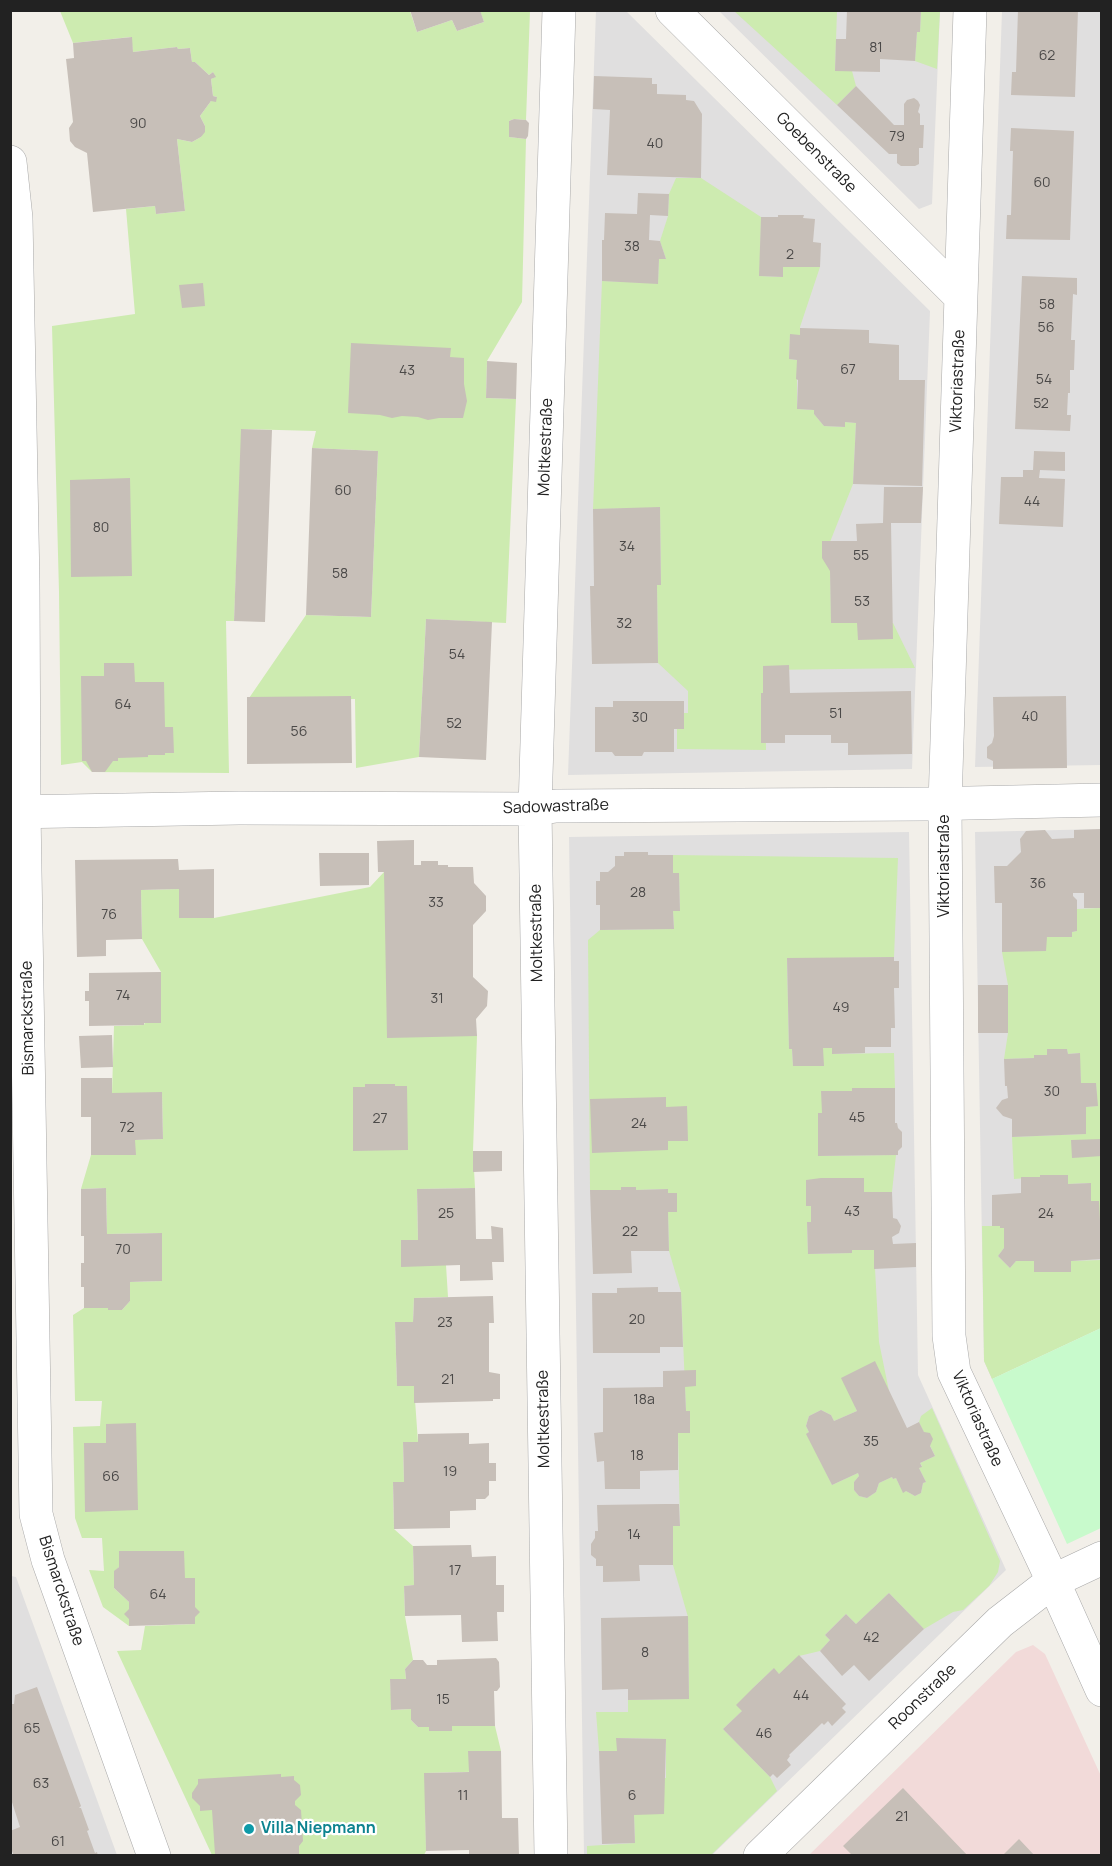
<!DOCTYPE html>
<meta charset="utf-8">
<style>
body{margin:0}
#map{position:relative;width:1112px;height:1866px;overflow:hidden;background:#f2efe9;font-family:Manrope,sans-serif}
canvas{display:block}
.frame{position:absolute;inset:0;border:12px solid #222;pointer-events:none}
</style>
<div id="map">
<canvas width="1112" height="1866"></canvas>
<div class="frame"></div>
</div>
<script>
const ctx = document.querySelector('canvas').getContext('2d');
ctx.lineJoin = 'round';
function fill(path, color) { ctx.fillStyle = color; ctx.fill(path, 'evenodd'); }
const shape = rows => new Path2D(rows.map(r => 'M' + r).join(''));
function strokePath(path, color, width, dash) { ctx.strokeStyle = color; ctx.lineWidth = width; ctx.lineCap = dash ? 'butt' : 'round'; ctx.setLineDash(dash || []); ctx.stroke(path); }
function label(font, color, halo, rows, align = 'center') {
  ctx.font = font + ' Manrope,sans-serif'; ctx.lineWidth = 4.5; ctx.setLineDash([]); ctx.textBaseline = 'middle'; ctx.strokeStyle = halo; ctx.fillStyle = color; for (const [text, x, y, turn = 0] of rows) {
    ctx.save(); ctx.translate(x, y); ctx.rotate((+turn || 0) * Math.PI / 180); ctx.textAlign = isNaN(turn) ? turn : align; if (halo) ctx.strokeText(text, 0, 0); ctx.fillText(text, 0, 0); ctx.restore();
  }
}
const residential = shape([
 [596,11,626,11,930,311,912,769,568,775],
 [719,11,940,11,932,204,919,209],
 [1002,11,1101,11,1101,765,975,767],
 [1102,829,1101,1328,992,1379,984,1361,975,832],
 [909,832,918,1375,1006,1570,712,1855,584,1855,569,837],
 [11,1576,16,1577,117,1855,11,1856]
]);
const commercial = shape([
 [1033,1645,1045,1654,1101,1776,1101,1855,808,1856,1016,1652]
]);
const grass = shape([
 [60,11,410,11,417,32,452,20,457,31,484,22,480,11,530,11,526,120,514,119,509,121,509,137,526,139,522,302,487,361,486,398,516,399,506,623,426,619,419,757,356,768,355,699,247,701,306,615,371,617,378,451,312,448,316,431,242,429,234,621,226,621,229,773,92,772,82,762,61,765,59,592,52,326,135,314,126,209,155,206,156,214,185,211,177,139,192,142,201,137,205,126,200,116,211,101,217,97,213,96,211,79,215,77,213,72,209,75,195,62,192,62,190,48,178,49,177,47,133,52,131,37,73,43],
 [734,11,837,11,835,71,852,71,856,86,837,105],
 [921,11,940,11,937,69,915,61,917,32,920,32],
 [676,178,701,178,761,217,760,276,782,277,783,267,820,267,800,327,800,335,790,335,789,359,797,360,797,409,814,410,814,414,824,426,845,427,845,422,856,423,853,484,830,542,831,623,893,623,915,668,765,670,766,750,677,749,677,713,688,713,688,691,658,663,657,585,661,584,660,508,593,509,602,281,658,283,659,259,666,259,660,241,668,216,669,194],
 [673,855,898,858,894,957,787,959,789,1049,792,1049,793,1066,823,1066,823,1048,832,1048,833,1054,894,1053,895,1088,852,1088,852,1091,822,1091,822,1113,818,1114,818,1156,896,1155,892,1192,864,1192,863,1178,806,1180,806,1206,811,1206,811,1222,807,1223,808,1254,852,1253,852,1250,874,1250,879,1342,889,1391,855,1407,857,1411,834,1421,831,1415,821,1410,809,1416,806,1426,809,1432,807,1434,832,1485,858,1473,859,1476,854,1482,854,1490,859,1496,867,1498,876,1492,879,1483,892,1477,893,1479,896,1478,903,1492,906,1491,915,1496,921,1493,923,1483,926,1482,919,1468,922,1466,920,1463,935,1456,919,1422,921,1416,932,1408,1000,1561,998,1572,989,1586,963,1610,953,1612,924,1629,889,1593,856,1624,846,1614,825,1635,830,1640,820,1651,799,1656,779,1674,773,1669,754,1687,742,1711,723,1729,770,1777,777,1791,711,1855,587,1856,587,1846,635,1843,634,1815,663,1778,666,1778,666,1739,617,1738,617,1751,599,1751,596,1712,628,1712,628,1700,689,1699,688,1617,673,1565,673,1526,680,1525,678,1433,690,1433,690,1411,686,1411,681,1292,669,1251,668,1212,677,1212,677,1193,668,1193,667,1189,636,1190,635,1187,621,1187,621,1190,590,1190,588,940,600,930,674,929,673,911,680,911,679,873,673,873],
 [384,872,477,1036,473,1151,475,1188,417,1189,418,1240,401,1240,446,1265,448,1297,414,1298,413,1322,395,1322,397,1386,414,1386,418,1442,403,1442,404,1482,393,1483,394,1529,413,1546,414,1585,404,1586,405,1616,413,1660,405,1669,406,1679,390,1679,392,1710,411,1709,411,1720,418,1727,429,1727,430,1731,452,1731,452,1726,495,1726,501,1751,501,1771,425,1773,426,1851,424,1855,212,1855,117,1651,141,1650,145,1626,195,1624,195,1578,185,1578,119,1551,119,1567,114,1572,114,1588,129,1602,129,1626,103,1607,89,1570,104,1571,102,1538,82,1538,75,1518,73,1427,100,1426,102,1401,75,1401,73,1315,84,1308,108,1308,109,1310,122,1310,130,1301,130,1282,162,1281,162,1233,107,1234,106,1188,81,1189,91,1155,135,1155,135,1140,163,1139,162,1093,112,1093,114,1026,144,1025,161,972,142,939,141,890,179,889,179,918,214,918,370,887],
 [1101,908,1101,1235,1099,1234,1099,1202,1091,1201,1090,1183,1068,1184,1068,1175,1040,1175,1040,1177,1014,1179,1012,1137,1086,1134,1086,1107,1097,1106,1096,1083,1081,1083,1079,1053,1068,1054,1067,1049,1047,1049,1047,1055,1035,1055,1034,1058,1004,1059,1008,1033,1008,985,1002,952,1047,937,1072,937,1072,932,1077,931,1077,909],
 [982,1226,1000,1226,1001,1228,1004,1228,1004,1248,998,1256,1010,1268,1016,1261,1034,1261,1035,1272,1071,1272,1071,1261,1101,1260,1101,1328,992,1379,984,1361]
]);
const park = shape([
 [1101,1328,1101,1528,1067,1544,992,1379]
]);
const building = shape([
 [410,10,480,10,484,22,457,31,452,20,417,32],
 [847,10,921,10,920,32,917,32,915,61,880,59,880,72,835,71,836,39,846,39],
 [1018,10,1078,10,1075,97,1011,95,1012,72,1016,72],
 [132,37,133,52,177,47,178,49,190,48,192,62,195,62,209,75,213,72,216,77,211,79,213,96,217,97,216,102,211,101,200,116,205,126,205,132,201,137,192,142,177,139,185,211,156,214,155,206,93,212,87,153,75,147,70,141,69,128,73,122,66,59,74,58,73,43],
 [594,76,652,78,652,84,657,84,657,94,686,95,686,100,694,101,702,114,701,178,607,175,610,110,593,109],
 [856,86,894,125,904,125,904,104,907,100,914,98,918,101,920,105,918,112,920,114,920,125,924,125,923,148,919,148,919,164,915,166,901,166,897,163,897,154,889,154,837,105],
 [514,119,526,120,529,123,528,136,526,139,509,137,509,121],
 [1011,128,1074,131,1070,240,1006,239,1007,215,1011,215,1013,151,1010,151],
 [638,193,669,194,668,216,650,215,649,240,660,241,666,259,659,259,658,284,602,281,602,240,604,240,605,213,637,214],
 [778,215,804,215,803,218,815,219,813,242,821,243,820,267,783,267,783,277,759,276,761,217,778,217],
 [1022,276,1077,278,1077,295,1073,294,1071,340,1075,340,1074,370,1070,370,1070,393,1068,393,1067,415,1071,415,1070,431,1015,429],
 [203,283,205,306,182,308,179,285],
 [800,328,869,330,869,343,899,345,899,380,925,380,922,486,853,484,856,423,845,422,845,427,824,426,814,414,814,410,797,409,798,380,796,379,797,360,789,359,790,334,800,335],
 [351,343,451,348,450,357,464,358,464,384,467,401,463,418,439,418,428,420,418,417,402,416,392,418,380,415,348,413],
 [487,361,517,363,516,399,486,398],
 [241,429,272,430,265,622,234,621],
 [312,448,378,451,371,617,306,615],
 [1034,451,1065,452,1065,471,1040,470,1039,478,1065,479,1063,527,999,524,1001,477,1023,477,1023,470,1033,470],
 [130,478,132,576,71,577,70,480],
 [884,487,923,487,921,523,891,523,893,639,858,640,857,623,831,623,830,571,822,558,822,541,857,541,856,524,883,523],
 [660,507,661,585,657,585,658,663,592,664,590,586,594,586,593,509],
 [426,619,492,622,486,760,419,757],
 [104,663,134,663,135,682,164,682,165,727,173,727,174,753,165,753,165,755,148,755,148,757,118,758,118,761,113,761,105,772,92,772,86,761,82,761,81,676,104,676],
 [789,665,790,693,911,691,912,754,848,755,848,743,831,743,831,735,785,735,785,743,761,743,761,693,763,693,763,666],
 [351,696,352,763,247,764,247,697],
 [1066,696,1067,768,993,769,993,761,987,758,987,747,992,743,994,736,993,697],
 [613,701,684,701,684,729,674,729,674,752,644,752,642,756,615,756,612,752,595,752,595,707,613,707],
 [1102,829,1102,908,1084,908,1084,893,1073,893,1073,896,1077,900,1077,931,1072,932,1072,937,1047,937,1046,951,1002,952,1002,903,995,903,994,866,1007,866,1021,852,1020,839,1026,831,1045,830,1052,839,1074,838,1074,830],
 [414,840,414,865,421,865,421,861,438,861,438,865,448,865,448,867,473,867,474,883,486,896,486,911,473,925,473,977,488,991,487,1006,476,1019,477,1036,387,1038,384,872,378,872,377,841],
 [624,852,648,852,648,855,673,855,673,873,679,873,680,911,673,911,674,929,600,930,600,905,596,905,596,881,600,881,600,872,608,872,615,866,615,856,624,856],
 [319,853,369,853,369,885,320,886],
 [178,859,179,870,214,869,214,918,179,918,179,889,141,890,142,939,106,940,106,956,77,957,75,860],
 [894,957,894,961,899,961,899,988,894,988,895,1028,891,1028,891,1047,865,1047,865,1053,832,1054,832,1048,823,1048,824,1066,793,1066,792,1049,789,1049,787,958],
 [161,972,161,1023,144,1023,144,1025,89,1026,89,1001,85,1001,85,991,89,991,89,973],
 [978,985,1008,985,1008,1033,978,1033],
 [112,1035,113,1067,81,1068,79,1036],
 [1047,1049,1067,1049,1068,1054,1080,1053,1081,1083,1096,1083,1098,1106,1086,1107,1086,1134,1012,1137,1012,1119,1003,1116,996,1108,1002,1100,1008,1098,1007,1086,1005,1086,1004,1059,1034,1058,1034,1055,1047,1055],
 [81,1078,112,1078,112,1093,162,1092,163,1139,135,1140,136,1155,91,1155,91,1117,81,1117],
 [365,1084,395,1084,395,1086,407,1086,408,1150,353,1151,353,1087,365,1087],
 [852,1088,895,1088,895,1123,897,1123,898,1128,902,1132,902,1147,898,1151,898,1155,818,1156,818,1113,822,1113,821,1091,852,1091],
 [666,1097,666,1107,687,1106,688,1141,668,1141,668,1150,592,1153,590,1099],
 [1102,1139,1102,1156,1072,1158,1071,1140],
 [473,1151,502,1151,502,1171,473,1172],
 [1040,1175,1068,1175,1068,1184,1091,1183,1091,1201,1099,1201,1102,1259,1071,1261,1071,1272,1034,1272,1034,1261,1016,1261,1010,1268,998,1256,1004,1248,1004,1228,1000,1228,1000,1226,992,1226,992,1195,1021,1193,1021,1177,1040,1177],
 [821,1178,864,1178,864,1192,892,1192,893,1218,897,1219,901,1226,899,1233,892,1237,893,1244,916,1243,916,1267,874,1269,874,1250,852,1250,852,1253,808,1254,807,1222,811,1222,811,1206,806,1206,806,1180],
 [621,1187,636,1187,636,1190,668,1189,668,1193,677,1193,677,1212,668,1212,669,1251,631,1251,632,1273,593,1274,590,1190,621,1190],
 [106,1188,107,1234,162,1233,162,1281,130,1282,130,1301,122,1310,108,1310,108,1308,84,1308,84,1287,81,1287,81,1263,84,1263,84,1236,81,1236,81,1189],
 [475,1188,476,1239,492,1239,491,1226,503,1228,504,1262,492,1262,493,1280,460,1281,460,1265,401,1267,401,1240,418,1240,417,1189],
 [658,1287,658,1292,681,1292,683,1347,660,1347,660,1353,593,1353,592,1293,617,1293,617,1288],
 [493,1296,494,1323,489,1323,489,1372,500,1374,500,1399,493,1399,493,1401,414,1403,414,1386,397,1386,395,1322,413,1322,414,1298],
 [875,1361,907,1428,919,1422,924,1432,930,1433,933,1439,930,1446,935,1456,920,1463,922,1467,919,1468,926,1482,923,1483,921,1493,915,1496,906,1491,903,1493,896,1478,893,1479,892,1477,879,1483,876,1492,867,1498,859,1496,854,1490,854,1482,859,1476,858,1473,832,1485,806,1434,809,1432,806,1426,809,1416,821,1410,831,1415,834,1421,857,1411,841,1378],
 [696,1370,696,1386,685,1387,686,1411,690,1411,690,1433,678,1433,678,1470,640,1471,640,1489,605,1489,604,1461,597,1462,594,1433,603,1432,603,1388,663,1387,663,1371],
 [136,1423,138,1510,85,1512,84,1443,106,1443,106,1424],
 [469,1433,469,1444,489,1443,489,1463,496,1463,496,1481,489,1481,489,1495,485,1499,476,1499,476,1510,450,1511,450,1528,394,1529,393,1482,404,1482,403,1442,418,1442,418,1434],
 [665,1504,679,1504,680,1526,673,1526,673,1565,639,1565,640,1581,603,1582,603,1566,596,1566,596,1559,591,1555,591,1544,595,1538,595,1531,598,1531,597,1505],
 [471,1545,472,1557,496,1556,496,1585,504,1585,504,1612,497,1612,498,1641,462,1642,461,1615,405,1616,404,1586,414,1585,413,1546],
 [119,1551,184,1551,185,1578,195,1578,195,1607,200,1612,195,1617,195,1624,129,1626,129,1619,124,1614,129,1609,129,1602,114,1588,114,1571,119,1567],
 [889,1593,924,1629,869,1681,854,1665,842,1676,820,1651,830,1640,825,1635,846,1614,856,1624],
 [688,1616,689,1699,628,1700,628,1689,602,1690,601,1618],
 [799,1655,846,1704,842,1708,846,1712,832,1726,828,1721,824,1725,822,1723,789,1755,790,1756,787,1760,791,1765,777,1778,773,1774,770,1777,723,1729,742,1711,736,1705,754,1687,774,1668,779,1674],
 [496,1658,499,1662,500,1687,497,1691,494,1691,495,1726,452,1726,452,1731,429,1731,429,1727,418,1727,411,1720,411,1709,391,1710,390,1679,406,1679,405,1669,413,1660,423,1660,427,1665,437,1665,437,1660],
 [37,1687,81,1806,79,1808,81,1808,89,1830,87,1831,95,1853,97,1852,98,1856,14,1856,10,1846,10,1831,20,1827,10,1796,10,1704,14,1704,15,1695],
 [616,1738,666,1739,664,1814,634,1815,635,1843,602,1844,599,1751,617,1751],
 [468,1751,501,1751,502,1818,518,1818,519,1856,469,1856,469,1850,426,1851,424,1773,469,1772],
 [281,1774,281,1777,294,1776,294,1780,300,1785,301,1795,295,1801,295,1805,301,1810,303,1841,299,1846,299,1856,215,1854,212,1810,200,1811,200,1806,192,1798,192,1793,198,1784,198,1779],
 [903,1788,968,1856,853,1856,843,1846],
 [1019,1839,1035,1856,1002,1856]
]);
const minor = shape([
 [672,10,960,296],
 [970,10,945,804,949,1336,954,1372,1053,1581,1102,1690],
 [10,162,16,218,23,584,24,812,36,1514,48,1560,154,1856],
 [10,812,239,808,535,809,556,806,925,804,1102,800],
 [551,1856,535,809,559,10],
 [760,1856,1000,1622,1053,1581,1102,1558]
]);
const markers = [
 [249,1829,6,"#0f9aa8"]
];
const numberNames = [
 ["81",876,48],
 ["62",1047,56],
 ["90",138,124],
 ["79",897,137],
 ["40",655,144],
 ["60",1042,183],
 ["38",632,247],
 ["2",790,255],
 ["58",1047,305],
 ["56",1046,328],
 ["67",848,370],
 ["43",407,371],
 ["54",1044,380],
 ["52",1041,404],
 ["60",343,491],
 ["44",1032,502],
 ["80",101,528],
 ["34",627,547],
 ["55",861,556],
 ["58",340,574],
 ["53",862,602],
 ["32",624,624],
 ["54",457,655],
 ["64",123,705],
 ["51",836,714],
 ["40",1030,717],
 ["30",640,718],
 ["52",454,724],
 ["56",299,732],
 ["36",1038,884],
 ["28",638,893],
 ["33",436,903],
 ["76",109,915],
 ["74",123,996],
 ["31",437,999],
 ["49",841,1008],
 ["30",1052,1092],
 ["45",857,1118],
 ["27",380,1119],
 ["24",639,1124],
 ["72",127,1128],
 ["43",852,1212],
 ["25",446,1214],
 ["24",1046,1214],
 ["22",630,1232],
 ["70",123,1250],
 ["20",637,1320],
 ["23",445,1323],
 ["21",448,1380],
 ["18a",644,1400],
 ["35",871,1442],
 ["18",637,1456],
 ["19",450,1472],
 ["66",111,1477],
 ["14",634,1535],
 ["17",455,1571],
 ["64",158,1595],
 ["42",871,1638],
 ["8",645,1653],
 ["44",801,1696],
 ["15",443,1700],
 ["65",32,1729],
 ["46",764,1734],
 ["63",41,1784],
 ["11",463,1796],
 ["6",632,1796],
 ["21",902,1817],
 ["61",58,1842]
];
const streetNames = [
 ["Goebenstraße",816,153,45],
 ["Viktoriastraße",958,381,-88],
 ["Moltkestraße",546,447,-88],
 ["Sadowastraße",556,807,-2],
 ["Viktoriastraße",945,866,-90],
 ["Moltkestraße",537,933,-91],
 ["Bismarckstraße",28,1018,-91],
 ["Moltkestraße",544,1419,-91],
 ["Viktoriastraße",977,1419,66],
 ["Bismarckstraße",61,1591,72],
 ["Roonstraße",923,1697,-44]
];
const cultureNames = [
 ["Villa Niepmann",261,1829]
];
fill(residential, '#e0dfdf');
fill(commercial, '#f2dad9');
fill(grass, '#cdebb0');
fill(park, '#c8facc');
fill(building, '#c7bfb8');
strokePath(minor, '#a9a9a9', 34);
strokePath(minor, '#fff', 33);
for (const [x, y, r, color] of markers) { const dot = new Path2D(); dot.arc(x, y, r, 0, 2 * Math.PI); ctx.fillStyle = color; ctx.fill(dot); strokePath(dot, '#fff', 2); }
label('14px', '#4b4948', null, numberNames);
label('16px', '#222', '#fff', streetNames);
label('bold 16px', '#0d838f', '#fff', cultureNames, 'left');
</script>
